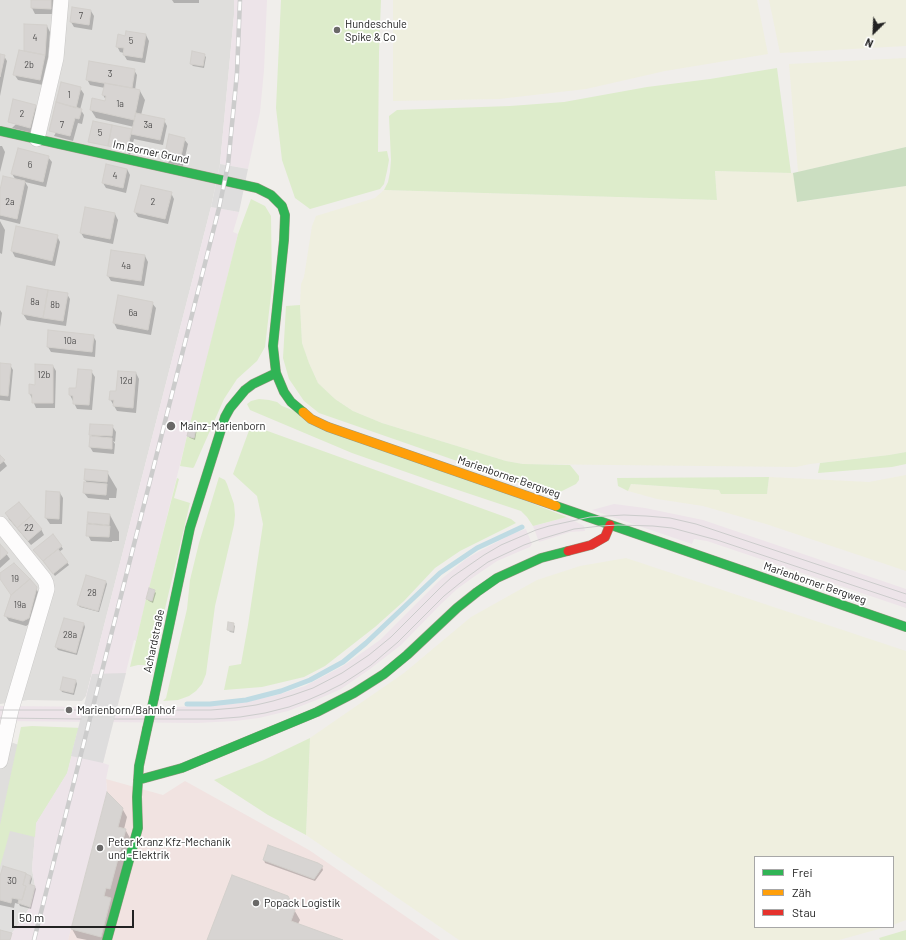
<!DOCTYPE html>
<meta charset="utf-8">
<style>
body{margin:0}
#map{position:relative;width:906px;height:940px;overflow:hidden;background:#f0eeeb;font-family:Barlow,sans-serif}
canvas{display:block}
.legend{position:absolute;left:754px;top:856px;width:140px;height:72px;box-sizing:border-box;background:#fff;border:1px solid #a7a7a7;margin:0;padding:5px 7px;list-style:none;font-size:12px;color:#222}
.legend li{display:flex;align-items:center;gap:8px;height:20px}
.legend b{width:20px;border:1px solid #a7a7a7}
.north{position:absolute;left:854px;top:12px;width:40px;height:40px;-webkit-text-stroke:3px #fff;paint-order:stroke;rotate:204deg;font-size:11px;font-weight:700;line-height:16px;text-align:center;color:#222}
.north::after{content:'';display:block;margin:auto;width:14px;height:18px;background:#222;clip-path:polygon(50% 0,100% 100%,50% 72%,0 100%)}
.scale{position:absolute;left:12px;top:910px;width:122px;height:18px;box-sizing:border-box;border:2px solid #222;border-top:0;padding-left:5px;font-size:12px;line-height:14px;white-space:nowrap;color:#222;-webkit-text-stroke:3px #fff;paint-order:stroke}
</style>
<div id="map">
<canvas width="906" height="940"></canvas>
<ul class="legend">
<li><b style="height:5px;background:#30b455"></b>Frei</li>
<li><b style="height:5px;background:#ff9f0a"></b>Zäh</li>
<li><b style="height:5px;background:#e5322d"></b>Stau</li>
</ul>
<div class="north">N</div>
<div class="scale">50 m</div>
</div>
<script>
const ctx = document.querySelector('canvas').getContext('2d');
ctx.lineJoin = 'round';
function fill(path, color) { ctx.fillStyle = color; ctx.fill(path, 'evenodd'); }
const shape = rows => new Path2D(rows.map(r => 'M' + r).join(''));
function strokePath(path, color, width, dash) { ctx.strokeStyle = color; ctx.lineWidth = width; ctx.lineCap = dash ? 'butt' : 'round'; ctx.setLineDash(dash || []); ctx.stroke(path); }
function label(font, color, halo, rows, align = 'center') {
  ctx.font = font + ' Barlow,sans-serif'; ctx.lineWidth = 3.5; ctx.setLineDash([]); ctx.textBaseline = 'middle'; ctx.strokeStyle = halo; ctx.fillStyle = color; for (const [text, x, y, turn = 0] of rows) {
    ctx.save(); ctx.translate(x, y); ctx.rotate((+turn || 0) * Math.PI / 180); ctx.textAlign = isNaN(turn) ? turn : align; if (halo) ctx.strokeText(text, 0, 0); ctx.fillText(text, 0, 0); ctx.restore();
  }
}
const residential = shape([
 [0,0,234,0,234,15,220,164,211,207,86,696,82,701,28,700,0,704],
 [0,738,16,744,71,756,67,773,36,823,32,869,35,886,30,907,12,933,10,940,0,940]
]);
const commercial = shape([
 [106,779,163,795,185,781,309,850,440,940,68,940,107,792]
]);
const industrial = shape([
 [234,0,267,0,264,70,260,112,248,169,220,164,234,15],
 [211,207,239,212,233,232,238,234,209,351,194,438,187,436,136,641,134,640,120,696,86,696],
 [614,504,645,508,703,520,906,589,906,608,707,541,694,539,692,544,592,510],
 [567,517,584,526,585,531,570,532,539,542,533,526],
 [526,529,532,544,530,547,518,552,497,561,475,576,457,589,441,604,401,645,370,669,341,689,314,701,288,711,259,718,235,721,197,723,0,721,0,706,117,707,177,707,242,703,277,695,305,686,343,666,380,640,439,581,466,559,480,551,512,534],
 [77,733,110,735,103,763,109,765,106,779,107,792,68,940,10,940,12,933,30,907,35,886,32,869,36,823,67,773]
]);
const farmland = shape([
 [393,0,757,0,768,54,665,71,586,89,499,99,393,101],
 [769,0,906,0,906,46,780,53],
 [906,58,906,147,798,172,789,64],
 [715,171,793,173,798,202,906,186,906,452,889,455,810,464,796,467,523,464,506,461,382,423,353,411,335,399,318,383,309,363,302,343,300,305,301,284,304,277,312,226,316,216,375,198,384,190,717,200],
 [906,475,906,571,766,524,703,506,657,499,628,491,631,484,719,490,722,494,767,494,769,477,869,482],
 [626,558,906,651,906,920,893,925,893,857,755,857,755,927,886,927,839,940,459,940,306,835,310,738,404,673,471,617,537,580,580,566]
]);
const grass = shape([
 [281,0,381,0,379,52,378,152,387,151,389,160,387,171,384,184,380,189,310,209,295,198,282,160,276,108],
 [777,68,791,173,715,171,717,200,384,190,388,182,390,172,391,160,389,116,397,110,510,106,564,102,647,87,710,79],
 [251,199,265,206,271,216,272,286,265,347,257,361,237,379,224,399,194,467,193,468,180,466,187,436,194,438,190,424,238,234],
 [300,305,302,343,309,363,318,383,335,399,353,411,382,423,506,461,523,464,570,465,579,476,579,480,576,484,560,492,552,494,319,413,304,401,289,379,283,358,286,306],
 [259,399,269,400,277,402,282,406,567,517,533,526,527,517,521,511,443,485,352,453,250,410,247,404,251,401],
 [251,425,511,519,516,523,460,551,435,568,404,601,375,627,325,666,304,677,262,687,224,690,229,666,241,664,248,625,263,524,257,496,233,474],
 [906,452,906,464,892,467,818,473,820,463,889,455],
 [219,477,225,480,227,484,234,504,235,515,234,525,215,606,206,674,202,684,196,691,189,696,178,700,163,701,166,698,187,609,190,580,199,543],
 [769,477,767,494,721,494,719,490,631,484,628,491,618,486,617,478],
 [177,478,179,479,174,498,190,503,150,672,147,665,138,665,130,667,146,599,152,600,155,590,149,588],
 [32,726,82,728,77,733,67,773,36,823,35,837,10,831,0,867,0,825,21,727],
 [310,738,306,835,268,815,214,780,262,761],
 [906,930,906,940,880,940,879,938]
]);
const forest = shape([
 [906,147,906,186,797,202,793,173]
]);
const parking = shape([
 [12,898,19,899,18,903,21,904,12,933,0,930,0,900,11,903]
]);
const pier = shape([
 [220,164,248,169,239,212,211,207],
 [126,673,103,763,71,756,92,674]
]);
const shadow = shape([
 [32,0,54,0,53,14,35,14,32,8],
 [172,0,199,0,199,3,174,3],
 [91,11,94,16,92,30,74,27,71,22],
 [47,26,50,32,48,61,43,85,18,80,14,74,25,52],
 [146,35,149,41,145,63,127,60,124,55,124,53,120,52,117,46,126,37],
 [0,55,4,56,7,61,0,96],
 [204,55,206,57,204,68,193,66,191,64],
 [134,70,137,75,135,90,140,91,145,100,141,115,164,120,167,126,163,145,134,139,130,155,93,122,133,131,134,127,96,118,91,110,106,102,106,100,103,95,105,88,90,85,87,79],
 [80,88,84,94,80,110,81,110,84,115,82,124,78,123,73,141,54,136],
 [35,106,39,111,33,133,12,128],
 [184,139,188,144,183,166,168,163],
 [0,146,2,146,5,152,0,172],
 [48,157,52,162,46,187,25,182,28,187,20,224,0,219,0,194,16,180,12,174],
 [127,169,130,175,126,193,106,188,103,183],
 [171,193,174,199,168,224,138,217,135,212],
 [115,214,118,220,113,244,84,238,81,233],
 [0,221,5,230,2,254,0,253],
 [17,227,57,236,60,242,55,266,15,257,12,251],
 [145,256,148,262,144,286,111,281,108,276],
 [67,294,70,299,66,326,27,320,23,314],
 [152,303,156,308,151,335,117,329,114,323],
 [0,310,2,313,0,327],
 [93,336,96,341,95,357,51,352,48,347],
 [0,364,10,365,13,370,10,401,0,400],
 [53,366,56,371,55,408,36,408,30,394],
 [91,371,95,377,92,410,77,409,74,403,74,401,73,401,70,395,77,389],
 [136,373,139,379,136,413,117,411,110,399],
 [112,426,116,432,115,442,113,441,115,444,114,454,93,452,90,447,92,437,91,434],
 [196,426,197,429,195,440,190,438,188,436],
 [0,456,7,466,0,472],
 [107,472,117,489,116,498,109,498,109,500,88,498,84,493,87,483,85,480],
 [47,492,60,493,63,498,62,524,50,524,46,518],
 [6,513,41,529,44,535,31,545,9,519],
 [110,515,119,532,119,541,112,541,112,542,91,541,88,535,89,525,88,523],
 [0,545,10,559,0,568],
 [61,546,63,549,59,552,69,565,55,576,36,552],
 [0,574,36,588,39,594,31,623,26,626,9,621,5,615,12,595,0,577],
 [106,582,107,584,99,612,80,607,78,605],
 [154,591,156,593,153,603,149,601,147,599],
 [84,624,85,627,77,655,58,650,56,647],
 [233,624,235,626,234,633,230,632,228,630],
 [64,678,76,681,77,684,74,695,62,692,61,690],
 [122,808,127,817,124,829,125,829,130,838,107,940,87,940,77,938,72,929],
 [264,860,322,867,323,870,315,881,265,863],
 [26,873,27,876,31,876,32,879,30,886,35,887,36,889,31,909,20,906,19,904,15,903,14,908,0,905,0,881],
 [292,906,300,920,298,924,340,940,208,940]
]);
const stream = shape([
 [187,704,210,704,246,700,281,691,310,680,343,662,366,643,440,573,477,548,522,527]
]);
const building = shape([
 [31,0,51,0,51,9,31,8,31,0],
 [72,7,91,10,89,25,70,22,72,7],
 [24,24,47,25,45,55,24,51,24,24],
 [126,31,146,34,142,58,123,55,124,48,116,47,118,34,125,36,126,31],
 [19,50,45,55,40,80,13,75,19,50],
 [192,51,205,54,203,66,190,64,192,51],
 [0,54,5,55,0,77,0,54],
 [89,61,135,69,132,88,86,80,89,61],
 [61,82,81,87,76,108,56,102,61,82],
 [105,83,132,88,140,90,134,120,90,110,92,98,105,101,106,96,102,95,105,83],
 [13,99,36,105,30,128,8,122,13,99],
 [56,102,82,109,79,119,75,118,70,136,49,131,56,102],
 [136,113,165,119,160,140,131,134,136,113],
 [93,121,112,125,108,146,88,142,93,121],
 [112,125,132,129,127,150,108,146,112,125],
 [169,134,185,138,180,161,164,158,169,134],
 [18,148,49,156,43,182,11,174,18,148],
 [106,164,127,169,123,188,102,183,106,164],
 [3,176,25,181,17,219,0,215,0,190,3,176],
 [141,185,172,192,165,219,134,212,141,185],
 [85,207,115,213,110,239,80,233,85,207],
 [16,226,58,235,52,261,11,251,16,226],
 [111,250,145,255,141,281,107,276,111,250],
 [27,286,48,290,43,318,22,314,27,286],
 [48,290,68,293,63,321,43,318,48,290],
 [118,295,153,302,148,330,113,323,118,295],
 [48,330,94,335,92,352,47,347,48,330],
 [0,363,11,364,8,396,0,395,0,363],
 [35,364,53,365,53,403,32,403,32,394,29,394,29,384,35,385,35,364],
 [78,369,92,370,89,405,73,404,73,396,69,395,69,388,76,388,78,369],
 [118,371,136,372,133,408,113,406,114,400,109,400,110,391,116,391,118,371],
 [90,424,113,425,112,436,89,435,90,424],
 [190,424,197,425,194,438,187,436,190,424],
 [90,436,112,438,112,449,89,447,90,436],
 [0,455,5,460,0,464,0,455],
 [85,469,108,471,107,482,84,480,85,469],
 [84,482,107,484,106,495,83,493,84,482],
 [46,491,60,492,59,519,45,518,46,491],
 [19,502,31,516,17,528,5,513,19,502],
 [88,512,110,514,109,525,87,523,88,512],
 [31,516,42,529,28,541,17,528,31,516],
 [87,524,110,526,109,537,86,536,87,524],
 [53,534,62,546,43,561,33,550,53,534],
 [0,544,8,553,0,560,0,544],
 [58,549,68,562,53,574,43,561,58,549],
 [14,563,30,579,11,595,0,579,0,573,14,563],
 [86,575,106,581,98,611,77,605,86,575],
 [30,579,37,587,29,618,23,621,4,616,11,595,30,579],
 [149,588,155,590,152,601,146,599,149,588],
 [64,618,84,623,76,653,55,647,64,618],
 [228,622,234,623,233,631,227,630,228,622],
 [63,677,76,680,73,693,60,690,63,677],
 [107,792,123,808,118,827,126,829,110,889,106,888,104,896,111,898,101,937,71,929,107,792],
 [268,845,318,863,323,866,314,879,263,860,268,845],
 [3,866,26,873,23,885,26,886,22,900,12,898,11,903,0,900,0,876,3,866],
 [26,874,31,876,29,884,35,886,30,907,18,903,19,899,22,900,26,886,23,885,26,874],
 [232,875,288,896,295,910,291,921,343,940,207,940,232,875],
 [0,930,12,933,10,940,0,940,0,930]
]);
const street = shape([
 [37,139,56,58,61,0],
 [0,524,44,579,46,583,47,589,11,710,0,761]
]);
const fast = shape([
 [0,131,257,188,271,195,282,206,285,215,284,240,273,346,276,373,284,392,291,402,303,412],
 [556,506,906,627],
 [154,698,190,528,225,417,230,408,245,390,253,384,276,373],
 [138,780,182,768,317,712,354,693,384,674,407,655,457,608,477,592,497,578,541,558,568,551],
 [107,940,138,828,137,797,139,766,147,729]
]);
const slow = shape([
 [303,412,311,419,328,427,556,506]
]);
const jam = shape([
 [568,551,591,545,605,537,610,525]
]);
const tram = shape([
 [0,710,83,710],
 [116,710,211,710,235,708,256,705,273,701,293,695,313,688,342,673,369,655,391,637,440,588,452,577,484,555,501,545,536,530,549,526,590,517,624,515,646,516,670,518,696,524,906,594],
 [0,718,81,719],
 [114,719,214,719,240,717,265,713,289,707,308,700,324,693,342,684,356,675,371,665,398,642,444,596,470,575,488,562,524,545,541,539,574,529,601,526,618,525,653,526,672,528,717,540,906,603]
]);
const rail = shape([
 [34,940,219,208,228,165,237,73,240,0]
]);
const fastBridge = shape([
 [147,729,154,698]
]);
const markers = [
 [337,30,4,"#6a6968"],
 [171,426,5,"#6a6968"],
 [69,710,4,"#6a6968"],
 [100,848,4,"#6a6968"],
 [256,903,4,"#6a6968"]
];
const numberNames = [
 ["7",81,16],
 ["4",35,38],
 ["5",131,41],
 ["2b",29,65],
 ["3",110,74],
 ["1",69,95],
 ["1a",120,104],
 ["2",22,114],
 ["7",62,125],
 ["3a",148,125],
 ["5",100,133],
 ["6",30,165],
 ["4",115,176],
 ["2a",10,202],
 ["2",153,202],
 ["4a",126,266],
 ["8a",35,302],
 ["8b",55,305],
 ["6a",133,313],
 ["10a",70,341],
 ["12b",44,375],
 ["12d",126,381],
 ["22",29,528],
 ["19",15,579],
 ["28",92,593],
 ["19a",20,605],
 ["28a",70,635],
 ["30",12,881]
];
const poiNames = [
 ["Hundeschule",345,24],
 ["Spike & Co",345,37],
 ["Mainz-Marienborn",180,426],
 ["Marienborn/Bahnhof",77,710],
 ["Peter Kranz Kfz-Mechanik",108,842],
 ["und -Elektrik",108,855],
 ["Popack Logistik",264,903]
];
const streetNames = [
 ["Im Borner Grund",151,152,12],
 ["Marienborner Bergweg",509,477,19],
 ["Marienborner Bergweg",815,583,19],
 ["Achardstraße",154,641,-78]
];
fill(residential, '#dfdedc');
fill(commercial, '#f1e3e1');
fill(industrial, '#ede4e9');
fill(farmland, '#efefdf');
fill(grass, '#ddeccb');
fill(forest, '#cbdec1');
fill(parking, '#e0dfde');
fill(pier, '#dedddd');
fill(shadow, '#0003');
strokePath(stream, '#bfdbe3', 5);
fill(building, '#d7d4d2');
strokePath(building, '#d3d0cc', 1);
strokePath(street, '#c9c8c7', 16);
strokePath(fast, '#999a82', 10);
strokePath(slow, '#999a82', 10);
strokePath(jam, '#999a82', 10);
strokePath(street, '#fdfcfc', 15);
strokePath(fast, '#30b455', 9);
strokePath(slow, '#ff9f0a', 9);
strokePath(jam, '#e5322d', 9);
strokePath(tram, '#ccc', 1);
strokePath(rail, '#ccc', 4.5);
strokePath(rail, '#fff', 3, [9]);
strokePath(fastBridge, '#999a82', 10, []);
strokePath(fastBridge, '#30b455', 9);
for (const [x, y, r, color] of markers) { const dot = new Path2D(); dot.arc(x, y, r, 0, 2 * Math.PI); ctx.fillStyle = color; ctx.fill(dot); strokePath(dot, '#fff', 1.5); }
label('9px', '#4f4e4e', null, numberNames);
label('11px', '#222', '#fff', poiNames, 'left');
label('11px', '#222', '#fff', streetNames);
</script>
